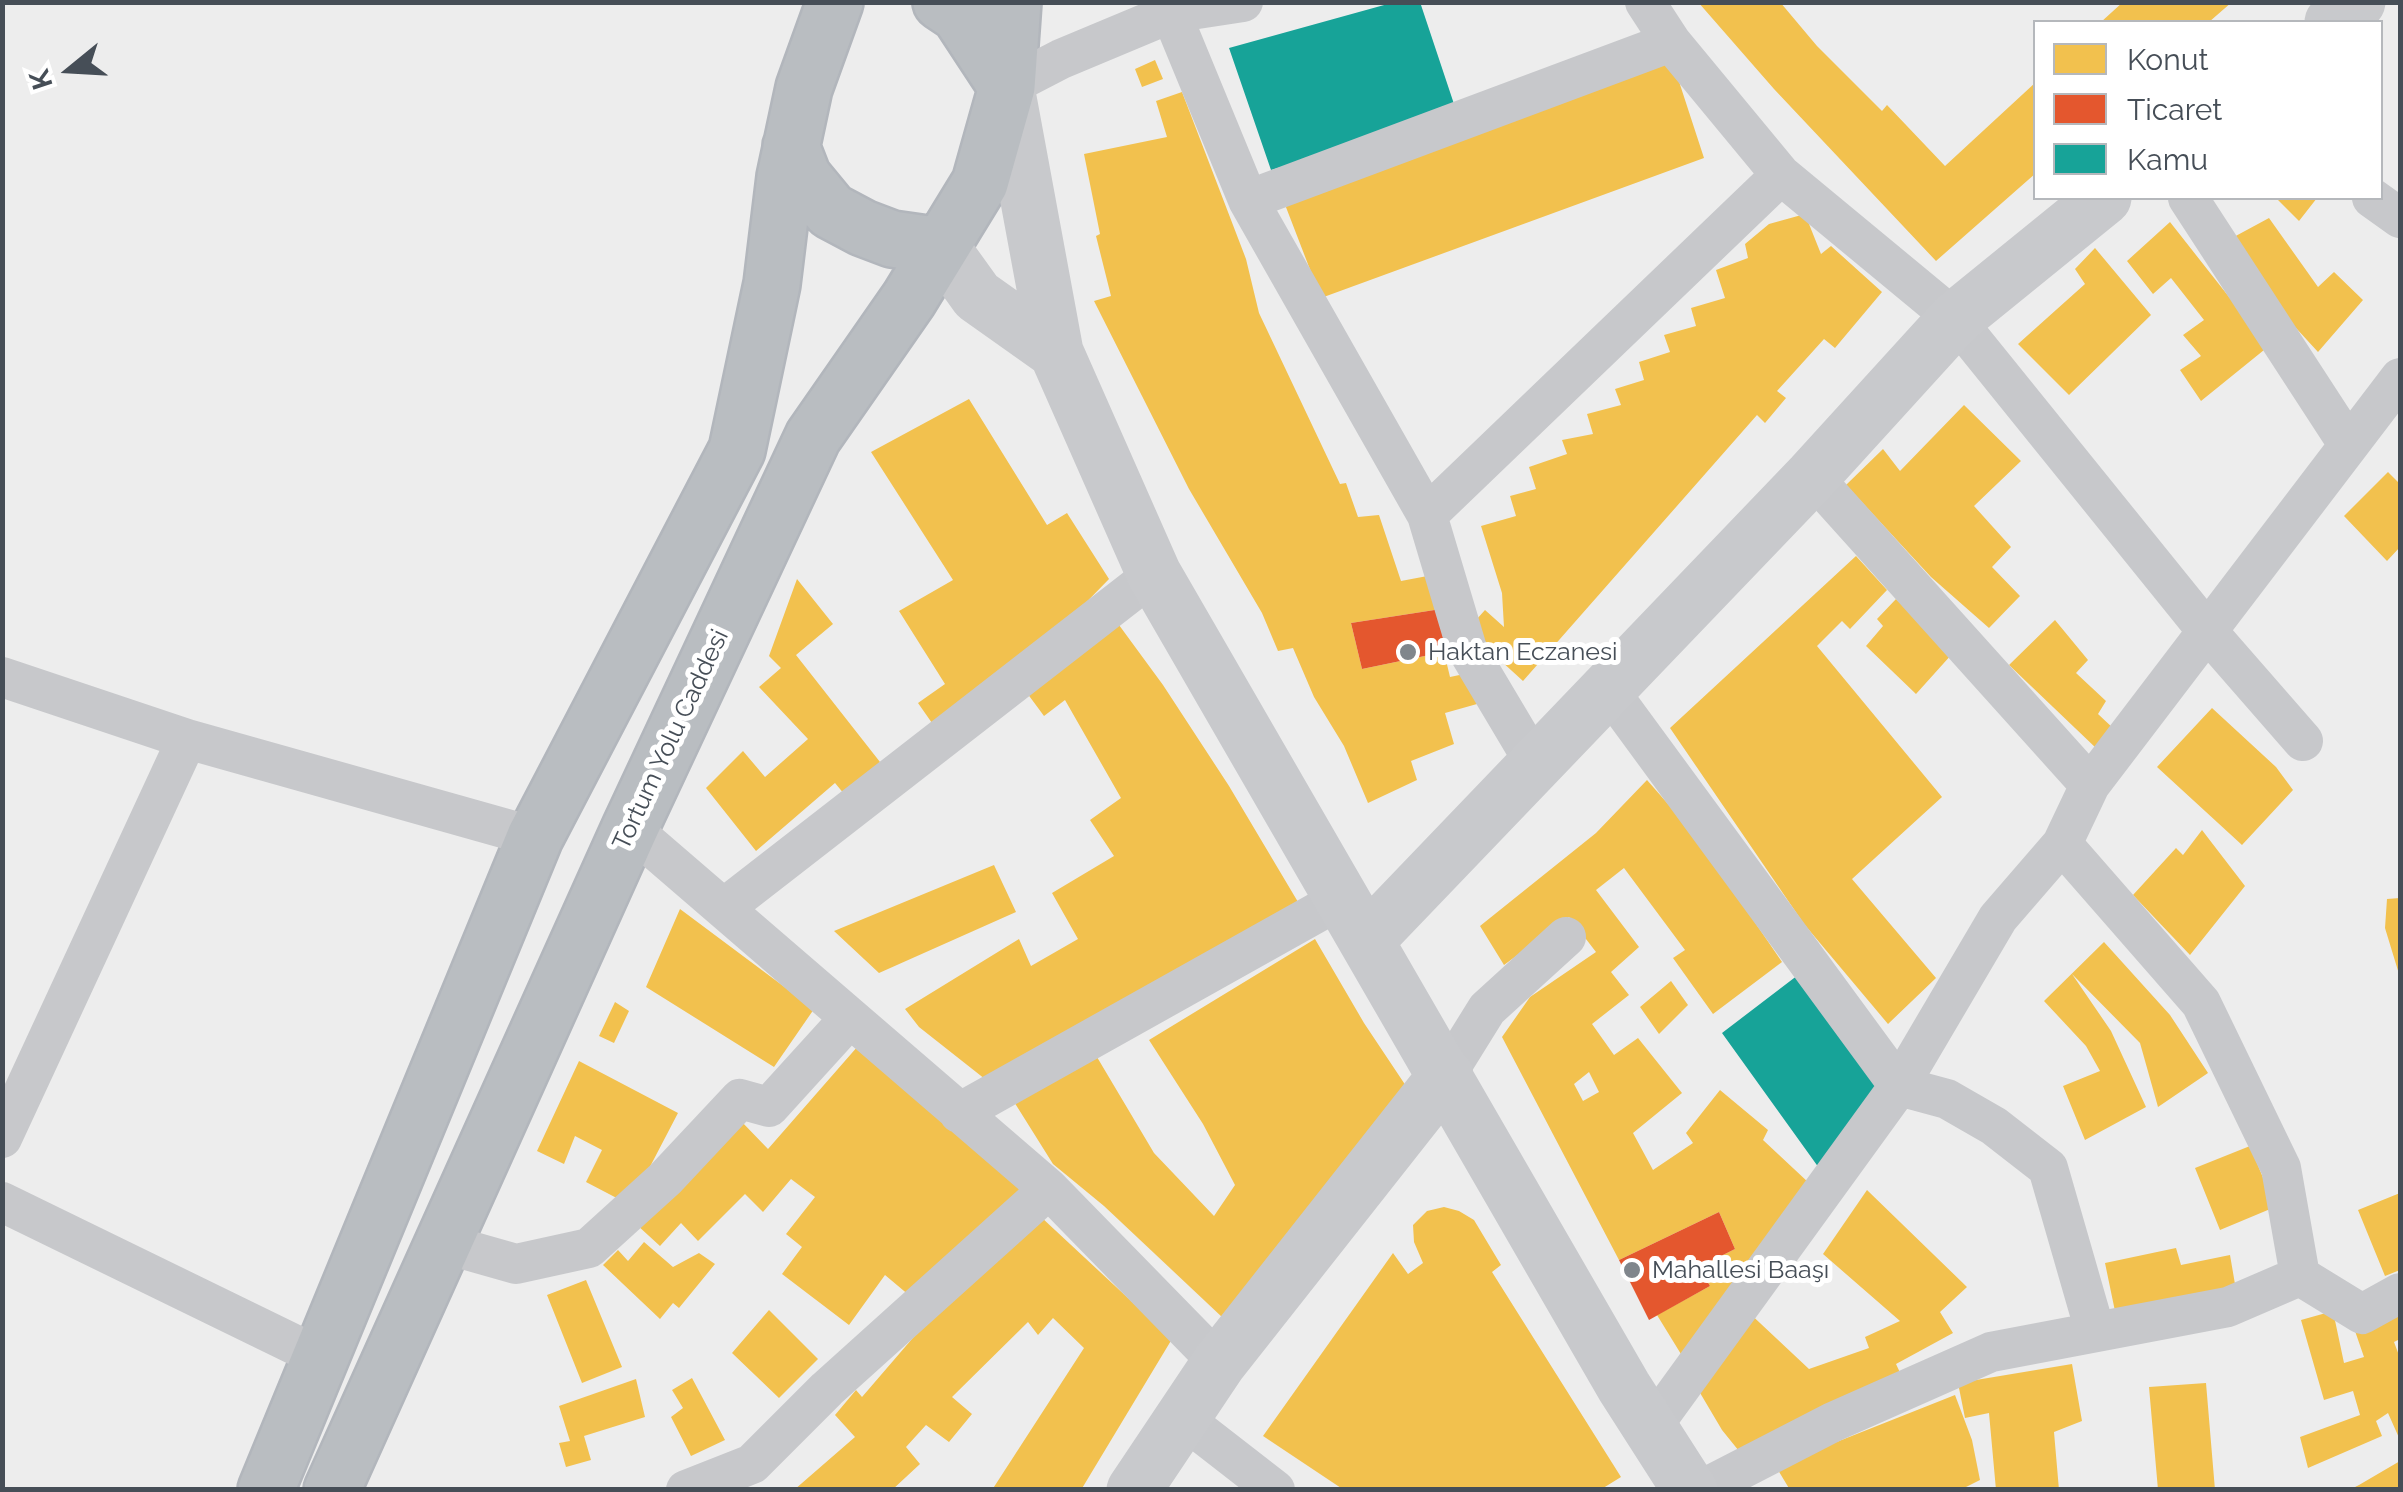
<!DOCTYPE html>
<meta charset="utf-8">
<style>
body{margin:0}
#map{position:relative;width:2403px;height:1492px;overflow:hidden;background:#ededed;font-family:Raleway,sans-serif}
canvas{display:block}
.frame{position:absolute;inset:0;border:5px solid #464e57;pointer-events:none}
.legend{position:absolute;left:2033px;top:20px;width:350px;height:180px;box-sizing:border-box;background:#fff;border:2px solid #b5b8bc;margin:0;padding:12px 18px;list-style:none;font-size:30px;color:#464e57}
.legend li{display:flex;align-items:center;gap:20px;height:50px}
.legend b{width:50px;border:2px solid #b5b8bc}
.north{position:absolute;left:20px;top:20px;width:100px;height:100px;-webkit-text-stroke:8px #fff;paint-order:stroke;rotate:252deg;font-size:28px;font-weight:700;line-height:40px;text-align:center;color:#464e57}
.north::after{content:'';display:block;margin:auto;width:35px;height:45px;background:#464e57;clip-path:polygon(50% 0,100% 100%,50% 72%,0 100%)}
</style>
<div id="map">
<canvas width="2403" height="1492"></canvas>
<div class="frame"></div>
<ul class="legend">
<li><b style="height:28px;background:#f2c14e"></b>Konut</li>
<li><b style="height:28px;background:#e4572e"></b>Ticaret</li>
<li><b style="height:28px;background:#17a398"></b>Kamu</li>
</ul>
<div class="north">K</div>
</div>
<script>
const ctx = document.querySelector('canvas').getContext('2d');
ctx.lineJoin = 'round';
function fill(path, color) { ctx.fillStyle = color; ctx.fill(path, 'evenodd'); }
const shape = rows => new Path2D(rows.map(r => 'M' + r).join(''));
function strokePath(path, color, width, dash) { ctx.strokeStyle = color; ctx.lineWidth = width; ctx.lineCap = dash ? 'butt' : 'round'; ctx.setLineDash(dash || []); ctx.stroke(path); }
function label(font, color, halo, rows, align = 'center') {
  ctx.font = font + ' Raleway,sans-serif'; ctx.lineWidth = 10; ctx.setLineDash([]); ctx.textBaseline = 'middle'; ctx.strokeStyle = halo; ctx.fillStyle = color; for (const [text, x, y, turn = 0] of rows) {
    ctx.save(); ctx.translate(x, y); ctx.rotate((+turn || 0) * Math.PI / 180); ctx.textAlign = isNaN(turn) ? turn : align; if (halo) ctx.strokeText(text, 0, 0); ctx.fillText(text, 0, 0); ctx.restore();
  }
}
const homes = shape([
 [1698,2,1780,2,1817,46,1882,111,1887,105,1945,166,2036,82,2036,173,1936,261,1774,89],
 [2123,2,2232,2,2209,22,2101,22],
 [1671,57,1704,158,1321,298,1284,202],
 [1155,60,1163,79,1142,87,1135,69],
 [1182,92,1246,259,1259,313,1340,484,1346,483,1358,517,1379,515,1401,581,1438,574,1441,609,1351,623,1362,669,1444,652,1450,677,1469,673,1477,704,1445,713,1454,744,1411,761,1417,780,1368,803,1344,746,1314,697,1293,648,1278,651,1262,613,1189,489,1094,301,1111,296,1096,236,1100,234,1084,154,1167,137,1156,101],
 [2276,198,2317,198,2299,221],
 [1805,214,1821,254,1831,246,1882,292,1835,348,1824,339,1777,391,1786,398,1765,423,1757,415,1523,681,1467,630,1485,610,1504,627,1502,593,1481,526,1516,516,1510,496,1536,489,1529,467,1567,454,1562,440,1593,434,1587,414,1621,405,1615,389,1644,380,1639,362,1670,352,1664,335,1696,326,1691,308,1725,298,1716,270,1748,258,1745,244,1769,224],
 [2269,218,2318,287,2334,272,2363,300,2318,352,2285,316,2232,238],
 [2170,222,2244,316,2264,350,2201,401,2180,370,2201,356,2183,335,2204,320,2171,278,2153,294,2127,261],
 [2095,248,2151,315,2069,395,2018,344,2085,284,2075,269],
 [969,399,1047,525,1067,513,1109,579,1034,656,932,723,918,703,945,684,899,611,953,580,871,452],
 [1964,405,2021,461,1974,506,2011,547,1992,567,2020,596,1989,628,1931,577,1846,485,1883,449,1900,471],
 [2388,472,2400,484,2400,547,2387,561,2344,516],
 [1856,556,1887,590,1850,629,1842,621,1817,646,1942,797,1852,879,1936,978,1888,1024,1804,924,1670,728],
 [797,579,833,624,796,655,880,762,845,795,835,783,756,851,706,788,743,751,765,777,808,739,759,687,781,668,769,656],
 [1896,599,1952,654,1916,694,1866,646,1883,626,1877,619],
 [2055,620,2088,660,2076,673,2106,701,2098,714,2114,729,2097,749,2009,665],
 [1119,625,1163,685,1229,786,1298,902,990,1083,919,1027,905,1009,1019,939,1031,966,1078,939,1052,893,1114,856,1090,820,1121,798,1065,700,1044,716,1027,693],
 [2212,708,2276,767,2293,790,2242,845,2157,767],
 [1647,780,1696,836,1782,962,1713,1014,1673,958,1685,950,1624,868,1596,890,1639,947,1611,972,1629,995,1592,1024,1614,1055,1638,1038,1682,1093,1633,1133,1653,1170,1693,1143,1686,1133,1720,1090,1768,1130,1763,1140,1809,1183,1684,1359,1657,1315,1710,1286,1699,1267,1735,1249,1719,1212,1619,1260,1502,1037,1530,997,1596,952,1569,917,1504,965,1480,926,1596,833],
 [1589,1072,1599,1092,1583,1101,1574,1084],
 [2202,830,2245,886,2190,955,2133,895,2176,848,2183,855],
 [994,865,1016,912,879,973,834,931],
 [2400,898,2400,974,2399,974,2385,928,2387,899],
 [680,909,814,1009,774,1067,646,987],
 [1315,939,1364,1023,1408,1089,1223,1318,1104,1206,1053,1164,1011,1097,1091,1047,1154,1153,1214,1216,1235,1185,1203,1124,1149,1040],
 [2104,942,2170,1015,2208,1073,2158,1107,2140,1043,2072,974,2111,1031,2146,1107,2085,1140,2063,1086,2100,1071,2086,1046,2044,1001],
 [1671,981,1688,1005,1659,1034,1640,1007],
 [615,1002,629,1011,614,1043,599,1036],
 [858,1046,1026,1188,910,1296,885,1275,849,1325,782,1274,802,1247,786,1234,815,1197,791,1179,763,1212,745,1194,698,1241,681,1223,660,1246,637,1225,740,1120,768,1149],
 [579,1061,678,1113,630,1205,586,1182,602,1150,575,1136,564,1164,537,1151],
 [2250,1146,2275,1207,2220,1230,2195,1168],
 [1867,1190,1967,1287,1940,1312,1953,1333,1896,1364,1903,1379,1743,1456,1722,1430,1693,1381,1744,1308,1809,1369,1869,1348,1865,1337,1900,1321,1823,1254],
 [2400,1193,2400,1270,2385,1276,2358,1210],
 [1444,1207,1459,1211,1474,1220,1501,1265,1492,1272,1621,1477,1600,1490,1344,1490,1263,1436,1393,1253,1408,1274,1423,1263,1414,1242,1413,1225,1427,1211],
 [1041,1217,1172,1339,1081,1490,992,1490,1084,1348,1053,1318,1038,1335,1028,1322,952,1397,972,1414,949,1442,926,1425,906,1447,920,1464,892,1490,794,1490,855,1437,835,1415,856,1390,862,1397,924,1325],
 [644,1242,673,1267,699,1253,715,1264,679,1308,673,1303,660,1319,603,1265,618,1250,628,1261],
 [2176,1248,2181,1265,2230,1255,2236,1290,2116,1316,2105,1263],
 [586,1280,622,1367,582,1383,547,1295],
 [2400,1305,2400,1339,2394,1342,2400,1358,2400,1440,2388,1413,2376,1421,2382,1436,2308,1468,2300,1437,2360,1415,2353,1391,2324,1400,2301,1320,2333,1311,2344,1363,2364,1357,2355,1331],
 [769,1310,818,1359,779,1398,732,1353],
 [2072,1364,2082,1421,2054,1432,2059,1490,1996,1490,1989,1413,1965,1418,1958,1383],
 [692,1378,725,1440,691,1456,671,1417,683,1408,672,1390],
 [636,1379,645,1417,584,1436,591,1460,566,1467,559,1443,570,1441,559,1406],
 [2206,1383,2215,1490,2158,1490,2149,1387],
 [1955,1395,1972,1440,1980,1480,1960,1490,1790,1490,1778,1470,1834,1443],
 [2400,1461,2400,1490,2349,1490,2359,1485]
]);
const shops = shape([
 [1441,609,1444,652,1362,669,1351,623],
 [1719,1212,1735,1249,1699,1267,1710,1286,1649,1320,1619,1260]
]);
const public = shape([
 [1395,2,1420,2,1458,116,1271,170,1229,48],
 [1798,975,1879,1081,1819,1168,1722,1033]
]);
const street = shape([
 [1159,2,1171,13,1248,200,1427,515,1467,649,1536,765],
 [1645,2,1671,42],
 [1007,87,1061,59,1171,13,1243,2],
 [2188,198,2348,444],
 [2372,198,2400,218],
 [1248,200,1671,42,1781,175],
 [1812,476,2090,785],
 [1427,515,1781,175,1955,319,2207,631,2303,741],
 [2,677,187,739],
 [1607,688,1899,1086,1947,1099,1994,1126,2048,1168,2095,1331],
 [630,828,1049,1189],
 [2062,844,2201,1003,2281,1168,2300,1276],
 [724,908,1154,574],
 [1446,1075,1487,1009,1566,937],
 [959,1113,1343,898],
 [2,1138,187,739,535,837],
 [2,1202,322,1358],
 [442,1243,516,1264,589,1248,665,1179,740,1099,769,1107,849,1019],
 [1181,1417,1275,1490],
 [1651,1428,1899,1086,1998,918,2062,844,2090,785,2400,378],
 [686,1490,752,1464,827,1389,1049,1189,1219,1363],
 [1701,1490,1833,1422,1991,1352,2228,1307,2300,1276,2362,1314,2400,1293]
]);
const secondary = shape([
 [2332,22,2358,2],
 [941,246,977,296,1056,352,1007,87],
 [1056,352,1154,574,1624,1387,1690,1490],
 [1368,939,1812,476,1955,319,2104,198],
 [1134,1490,1219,1363,1446,1075]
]);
const highway = shape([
 [941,2,959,14,1007,87],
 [791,146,803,177,831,211,863,228,892,239,941,246],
 [266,1490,535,837,737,450,772,284,785,177,804,88,835,2],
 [332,1490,630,828,813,437,909,299,980,183,1007,87,1013,2]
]);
const markers = [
 [1408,652,10,"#80868c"],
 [1632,1270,10,"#80868c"]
];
const poiNames = [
 ["Haktan Eczanesi",1428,652],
 ["Mahallesi Baaşı",1652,1270]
];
const streetNames = [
 ["Tortum Yolu Caddesi",671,740,-65]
];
fill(homes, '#f2c14e');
fill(shops, '#e4572e');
fill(public, '#17a398');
strokePath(highway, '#b2b6bc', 60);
strokePath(street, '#c7c8cb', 40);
strokePath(secondary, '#c8c9cc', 55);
strokePath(highway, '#b9bdc1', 55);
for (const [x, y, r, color] of markers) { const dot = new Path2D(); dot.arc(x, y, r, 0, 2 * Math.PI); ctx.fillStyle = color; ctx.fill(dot); strokePath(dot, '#fff', 4); }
label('25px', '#464e57', '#fff', poiNames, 'left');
label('25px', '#464e57', '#fff', streetNames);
</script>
